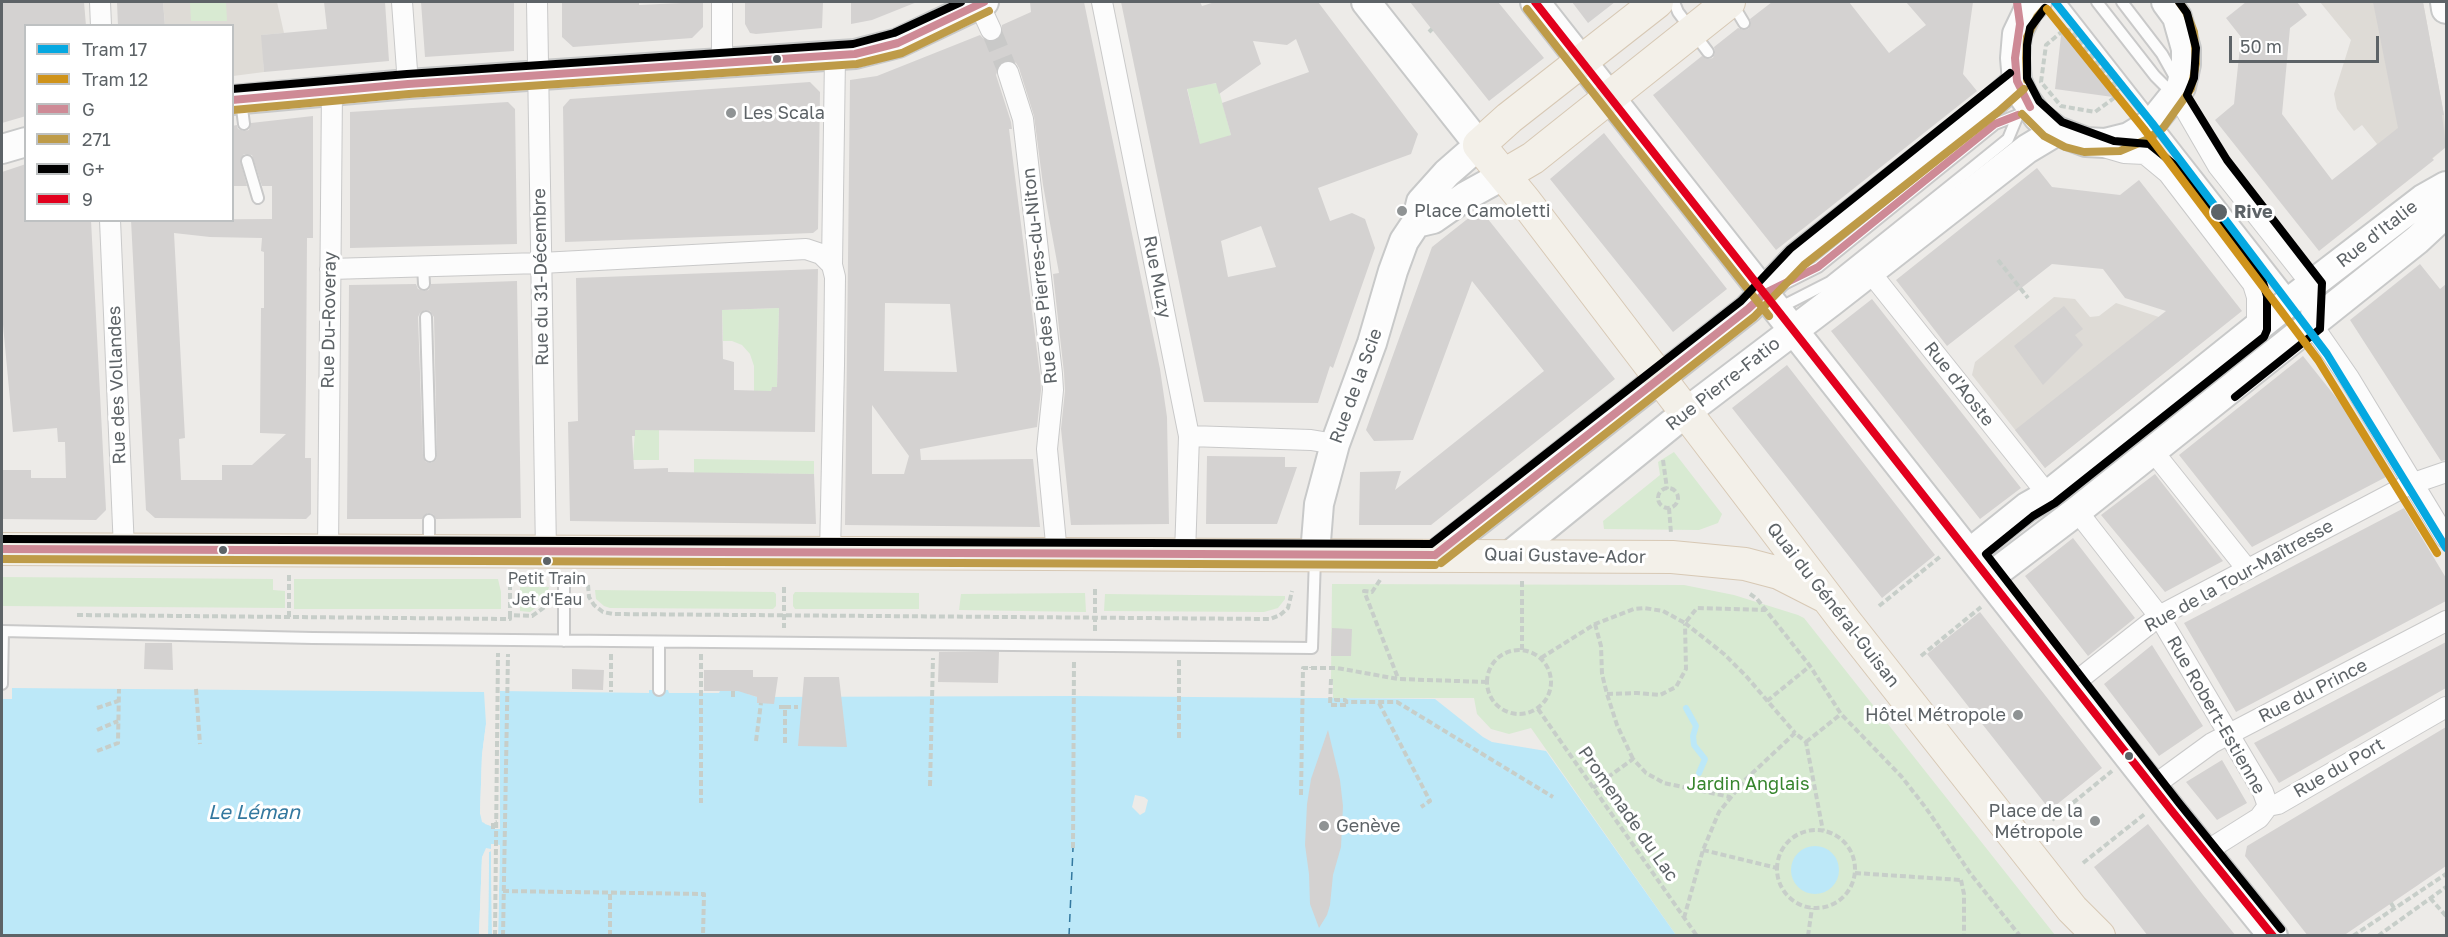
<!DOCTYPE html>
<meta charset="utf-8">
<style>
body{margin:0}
#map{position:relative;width:2448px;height:937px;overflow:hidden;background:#edebe8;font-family:"Golos Text",sans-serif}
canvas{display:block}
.frame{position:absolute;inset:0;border:3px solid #5d6367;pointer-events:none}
.legend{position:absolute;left:24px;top:24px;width:210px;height:198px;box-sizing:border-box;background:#fff;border:2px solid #bec1c2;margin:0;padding:8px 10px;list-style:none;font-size:18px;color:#5d6367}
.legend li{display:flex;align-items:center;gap:12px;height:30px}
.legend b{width:30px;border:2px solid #bec1c2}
.scale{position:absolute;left:2229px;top:36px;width:150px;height:27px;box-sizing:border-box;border:3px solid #5d6367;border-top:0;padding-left:8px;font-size:18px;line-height:21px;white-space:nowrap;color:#5d6367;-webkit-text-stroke:4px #fff;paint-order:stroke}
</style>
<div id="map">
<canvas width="2448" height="937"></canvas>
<div class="frame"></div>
<ul class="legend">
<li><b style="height:8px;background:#05a8e1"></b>Tram 17</li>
<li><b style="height:8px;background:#cf931a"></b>Tram 12</li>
<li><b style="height:8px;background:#ce8a96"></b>G</li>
<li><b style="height:8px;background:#be9b48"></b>271</li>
<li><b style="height:8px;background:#000"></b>G+</li>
<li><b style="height:8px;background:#e2001d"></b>9</li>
</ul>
<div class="scale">50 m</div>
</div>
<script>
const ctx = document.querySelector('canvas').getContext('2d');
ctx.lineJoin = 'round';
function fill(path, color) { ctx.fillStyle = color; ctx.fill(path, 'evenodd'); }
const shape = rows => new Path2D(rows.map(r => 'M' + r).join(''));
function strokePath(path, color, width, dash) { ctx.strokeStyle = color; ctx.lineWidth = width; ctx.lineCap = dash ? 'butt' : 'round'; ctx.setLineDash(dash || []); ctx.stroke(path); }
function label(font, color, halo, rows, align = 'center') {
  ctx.font = font + ' "Golos Text",sans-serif'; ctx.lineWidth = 6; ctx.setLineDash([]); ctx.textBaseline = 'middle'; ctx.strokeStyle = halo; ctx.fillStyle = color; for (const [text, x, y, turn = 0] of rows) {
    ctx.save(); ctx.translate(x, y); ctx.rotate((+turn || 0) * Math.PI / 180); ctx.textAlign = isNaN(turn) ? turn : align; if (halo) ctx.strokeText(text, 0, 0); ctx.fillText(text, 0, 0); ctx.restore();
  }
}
const education = shape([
 [163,2,277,2,284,33,262,35,264,72,233,76,232,26,165,25],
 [2320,2,2423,2,2444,115,2446,147,2403,184,2374,147,2377,144,2362,125,2354,131,2337,109,2334,94,2351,40],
 [2054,297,2075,299,2090,317,2099,316,2116,303,2159,317,2188,354,2045,468,1972,375,1975,362]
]);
const green = shape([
 [190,2,226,2,227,21,191,21],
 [1185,78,1205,85,1217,83,1231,135,1202,154],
 [779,308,777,387,772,387,771,391,754,391,754,366,750,354,742,345,732,341,723,341,722,310],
 [635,430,659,430,659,460,633,460],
 [1674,452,1722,514,1718,523,1699,530,1604,529,1603,521,1660,475,1658,462],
 [694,459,814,461,814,474,694,473],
 [2,577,273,579,273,590,285,591,285,608,2,606],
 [294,579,498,579,501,592,501,609,294,609],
 [1332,584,1684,585,1734,595,1798,615,1804,618,2055,935,1676,935,1531,728,1509,734,1491,729,1477,714,1474,698,1333,698,1333,679,1331,679],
 [520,587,549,587,544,602,530,612,520,611],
 [595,590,774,592,776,594,776,606,773,609,610,608,604,606,596,599],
 [795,592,919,593,919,609,795,609,793,606,793,595],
 [1085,593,1086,612,959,610,961,594],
 [1105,594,1285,596,1285,599,1278,608,1264,612,1104,611]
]);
const water = shape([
 [12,688,484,692,486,724,482,755,480,813,485,824,491,826,491,829,500,829,500,691,649,693,649,690,668,690,669,693,719,693,720,691,748,691,748,694,757,697,1073,696,1435,699,1483,737,1492,742,1546,751,1676,935,498,935,500,845,491,844,491,849,482,857,479,935,2,935,2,699,12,699],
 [1135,795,1144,797,1148,800,1145,812,1140,815,1132,807],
 '1791 870a24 24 0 1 1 48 0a24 24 0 1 1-48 0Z',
 [491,851,492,935,488,936,489,852]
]);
const pier = shape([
 [497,691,500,691,500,829,493,829,491,826,482,822,480,813,482,755,486,724,486,707,488,706,483,813,484,820,497,826],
 [491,844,500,845,498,935,492,935,491,851,489,852,488,935,485,935,486,857,482,936,479,935,482,857,486,848,491,849]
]);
const stream = shape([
 [1686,708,1696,726,1693,736,1694,745,1705,759,1699,773]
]);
const ferry = shape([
 [1069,936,1073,848]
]);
const building = shape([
 [2,2,84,2,86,26,26,26,26,116,2,123],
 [117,2,163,2,165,26,118,26],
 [324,2,385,2,389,61,264,72,261,35,327,29],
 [421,2,514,2,514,51,425,57],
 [562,2,639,2,639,5,703,2,703,27,692,38,573,47,562,37],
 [745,2,823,2,822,28,756,34,750,33,745,24],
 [851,2,917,2,872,20,851,24],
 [1030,2,1084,2,1160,369,1167,417,1169,524,1071,525,1061,429,1065,391,1064,373,1053,274,1059,273,1043,185,1034,116,1019,68,1016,63,1010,60,1000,64,996,75,1011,122,1012,129,1009,129,1040,375,1041,390,1037,427,920,449,921,460,1033,459,1040,527,845,525,850,80,877,76,980,35,985,40,995,41,1001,36,1002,25,1031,12],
 [885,303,950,304,957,372,884,371],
 [872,405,909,456,904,474,872,474],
 [1121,2,1200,2,1202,6,1215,2,1318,2,1418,134,1411,154,1318,188,1330,221,1352,213,1365,219,1375,248,1333,368,1330,366,1318,403,1204,402],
 [1296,39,1309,72,1222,103,1231,135,1200,144,1187,89,1216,83,1219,94,1261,64,1253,41,1287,45],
 [1261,226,1276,267,1228,277,1221,241],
 [1410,2,1498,2,1544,58,1489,101],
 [1572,2,1615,2,1588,23],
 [1772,2,1849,2,1889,53,1926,25,1906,2,1973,2,1963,74,1977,91,1776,250,1653,95,1702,56,1708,59,1713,58,1715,52,1714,47,1738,28,1744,30,1748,29,1751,23,1750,19],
 [2246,2,2297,2,2307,15,2290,28,2282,114,2332,180,2398,128,2373,2,2423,2,2444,115,2442,115,2446,147,2432,158,2434,160,2319,251,2215,120,2234,104,2241,37,2226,18],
 [2062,27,2120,98,2055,89],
 [810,82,820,92,818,229,813,233,565,242,563,107,570,99],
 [508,102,515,109,517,244,350,248,350,112],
 [313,116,313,238,307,238,306,378,305,458,311,458,311,514,306,519,155,518,146,510,131,220,272,219,272,186,262,186,252,155,244,154,240,160,247,186,232,186,232,126,237,125,238,129,244,131,249,130,251,123],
 [174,233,210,237,262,238,261,251,264,252,264,308,261,308,260,433,286,434,252,465,222,465,222,480,181,480,179,439,185,438],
 [1604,133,1727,289,1673,332,1550,179],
 [26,164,26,220,91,220,106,510,96,520,2,519,2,470,31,470,31,478,66,478,65,442,58,442,57,428,13,432,2,314,2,172],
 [2037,168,2052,187,2120,195,2139,180,2242,311,2045,468,2015,430,2166,311,2125,298,2103,269,2052,264,1947,346,1896,280],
 [1480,209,1615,379,1431,525,1359,525,1360,472,1401,471,1395,490,1544,371,1472,281,1413,440,1374,441,1366,430,1432,247],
 [2420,264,2440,289,2446,284,2446,460,2441,461,2350,320],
 [818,269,815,432,635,430,635,436,632,436,634,469,668,468,668,472,814,474,816,524,570,521,568,422,578,421,576,278],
 [779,308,777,387,772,387,771,391,734,390,734,362,723,359,722,310],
 [517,281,521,518,436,519,433,514,428,513,422,519,347,519,349,285,416,284,418,289,424,291,429,290,431,284],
 [425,310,430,311,434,317,437,456,436,460,431,463,426,462,423,456,418,317,420,313],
 [1872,299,2021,488,1980,519,1831,331],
 [2064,306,2083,329,2075,335,2083,345,2043,385,2014,346],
 [2303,356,2346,410,2386,477,2252,547,2179,455],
 [1787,365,1935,555,1882,598,1732,408],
 [1207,456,1285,457,1285,467,1297,467,1277,524,1206,524],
 [2155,474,2223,561,2165,592,2101,515],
 [2404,508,2446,578,2446,601,2236,712,2184,623],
 [2073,538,2135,618,2088,656,2025,576],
 [1980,612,2102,768,2050,810,1927,654],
 [1332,628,1352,629,1351,656,1331,656],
 [2446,642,2446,688,2279,783,2254,743],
 [145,643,172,643,173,670,144,669],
 [2152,645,2203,726,2159,756,2104,684],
 [939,652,999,652,998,683,938,682],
 [572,669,604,670,603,690,572,689],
 [704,670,753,670,753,677,778,677,774,704,757,703,757,697,738,691,704,691],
 [804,677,839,677,847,747,798,746],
 [2446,727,2446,866,2343,936,2308,936,2245,856,2247,846],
 [1328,730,1340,780,1343,806,1341,847,1333,875,1330,905,1327,915,1319,928,1310,904,1309,874,1305,845,1307,804,1311,779],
 [2222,760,2247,803,2217,820,2186,782],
 [2148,824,2203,895,2236,936,2148,936,2094,867]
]);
const streetTunnel = shape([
 [991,30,1008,72]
]);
const path = shape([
 [2065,29,2071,31,2118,89,2114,98,2095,112,2061,106,2041,82,2046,45,2065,29],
 [1429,32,1432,29],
 [1998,260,2028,298],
 [1663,460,1667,489],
 '1658 498a10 10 0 1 1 20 0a10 10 0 1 1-20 0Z',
 [1669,508,1671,533],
 [1380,580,1372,592,1364,591,1398,678],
 [510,584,510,615],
 [588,585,589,597,594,605,603,612,613,614,1270,619,1280,615,1288,608,1292,591],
 [784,587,784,628],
 [1095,589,1095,633],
 [1750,594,1757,599,1810,666,1841,714,1901,776,1926,808,1970,873,2020,936],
 [1879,606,1941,556],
 [77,615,510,619,510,615,532,616,546,606,549,602],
 [289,617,289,575],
 [1685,623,1724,654,1746,676,1795,733],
 [1595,624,1601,646,1602,674,1607,694,1617,725,1633,759],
 '1487 682a32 32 0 1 1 64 0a32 32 0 1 1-64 0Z',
 [1522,650,1522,579],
 [611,654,611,692],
 [701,654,701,803],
 [1921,656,1981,607],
 [1541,658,1595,624,1634,609,1644,608,1663,611,1685,623,1697,608,1765,610],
 [1311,668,1337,668,1398,679,1487,682],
 [1331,679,1330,705,1346,705,1347,702],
 [196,689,200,744],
 [1607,694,1637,693,1660,695,1676,687,1686,669,1685,624],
 [733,697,733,691],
 [1336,698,1336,700,1345,700,1347,702,1397,702,1553,797],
 [1767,701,1810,666],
 [1379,703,1430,801,1421,807],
 [779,707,785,707],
 [97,708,118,701],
 [1538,709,1697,936],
 [97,730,118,721],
 [1179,738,1179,660],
 [756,741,761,703],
 [1806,742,1841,714],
 [785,743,785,707,798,707],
 [97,751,118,743,119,689],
 [930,786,933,658],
 [1593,788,1633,759,1646,773,1664,783,1730,797],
 [1301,795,1303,668,1311,668,1311,667],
 [2052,820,2112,771],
 [493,829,493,823,497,822],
 '1777 869a39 39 0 1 1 78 0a39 39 0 1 1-78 0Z',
 [1073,848,1074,659],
 [1703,850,1777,868],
 [2083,863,2146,813],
 [1855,873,1961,880],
 [1961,880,1964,894,1964,936],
 [503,891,704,894,703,936],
 [2430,898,2446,916],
 [2391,903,2394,908],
 [1684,918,1703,850,1719,812,1745,780,1795,733,1806,742,1823,831],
 [495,936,498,653],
 [503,936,508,654],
 [610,936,610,893],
 [1808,936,1812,908],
 [2353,936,2446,874],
 [2378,936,2446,887]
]);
const lane = shape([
 [1674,2,1678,12,1708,52],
 [2060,2,2293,299],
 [2097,2,2155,76,2173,94],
 [2122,2,2162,54,2176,79],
 [1732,3,1744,23],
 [241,101,244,124],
 [247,161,258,198],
 [423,266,424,284],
 [1784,284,1818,267,1995,124,2018,115],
 [1779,308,1830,282,1971,169,2008,139,2018,115],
 [426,317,430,456],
 [429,547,429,520],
 [564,584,564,641],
 [2,631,313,638,1312,648,1315,558],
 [659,642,659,690],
 [2,684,3,631]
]);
const street = shape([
 [100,2,101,26],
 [402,2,408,84],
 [537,2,546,552],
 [722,2,722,63],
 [1102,2,1189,436,1185,554],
 [979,4,991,30],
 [1008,72,1023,119,1052,374,1053,390,1047,449,1057,554],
 [2175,97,2185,109,2218,166,2312,285,2311,323,2349,378,2446,538],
 [2100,146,2124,153,2145,154,2168,173,2253,284,2257,297,2257,329],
 [110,220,124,550],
 [330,269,541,263,806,249,821,254,832,265],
 [1870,272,2048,495],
 [1189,436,1311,440,1335,444],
 [2152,450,2247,569],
 [2077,511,2159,616,2263,792,2268,806],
 [328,551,332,89],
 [830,554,834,365,835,277,832,265,835,56],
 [2073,684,2159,616,2408,485,2446,472],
 [2153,786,2212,743,2446,621],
 [2205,852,2259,818,2268,806,2278,804,2446,707]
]);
const secondary = shape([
 [1535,2,2171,810,2273,936],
 [2037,2,2028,11,2017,34,2015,58,2017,81,2024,97,2038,117,2057,131,2086,142,2105,143,2129,137,2152,123,2181,87,2186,64,2186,49,2177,17,2166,2],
 [2445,2,2446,9],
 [232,100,408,84,855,54,898,43,984,2],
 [2,149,26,142],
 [1416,223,1433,219,1466,196,1504,175],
 [1971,552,2027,507,2048,495,2289,302,2423,199,2446,186],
 [1315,554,1319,504,1335,444,1372,343,1393,271,1404,241,1416,223,1421,202,1447,173,1479,145,1366,2],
 [1435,555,1748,309,1797,257,1991,104,2017,81],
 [1509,556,1685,413,1831,302,2027,149,2057,131],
 [1990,577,2077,511,2417,240,2446,213]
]);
const primary = shape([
 [1657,2,1509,118,1479,145,1525,201,1845,621,2072,909,2099,936],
 [1504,175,1533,158,1729,2],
 [2,549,1672,557,1745,564,1779,573,1826,597]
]);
const bus1 = shape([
 [2017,2,2020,24,2015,58,2017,81,2030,107],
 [232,100,408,84,855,54,898,43,984,2],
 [2,549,1435,555],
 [1435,555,1748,309,1765,293,1818,267,1995,124,2018,115]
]);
const bus2 = shape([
 [1527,9,1769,316],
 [2027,80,2026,58,2027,37,2037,17,2044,9],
 [233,110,409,94,857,64,902,53,989,11],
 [2022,114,2044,136,2065,147,2084,152,2120,151,2146,140,2163,128,2191,89,2196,64,2194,32,2186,12,2179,2],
 [2,559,1435,565],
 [1441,563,1754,317,1804,265,1998,112,2024,89]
]);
const bus3 = shape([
 [2179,2,2187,13,2196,48,2194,78,2187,95,2227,160,2322,283,2320,329,2235,397],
 [2045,8,2030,28,2027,45,2027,78,2039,101,2062,122,2114,141,2149,144,2176,166,2262,279,2267,296,2267,330,2264,337,2055,503,2033,516,1986,554,2179,803,2281,929],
 [232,89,407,74,853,44,894,33,961,2],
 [2,539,1431,544,1741,301,1790,249,2010,73]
]);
const bus4 = shape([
 [1535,2,2171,810,2273,936]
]);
const tram1 = shape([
 [2055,2,2152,123,2327,354,2446,548]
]);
const tram2 = shape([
 [2047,9,2144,129,2318,360,2437,553]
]);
const markers = [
 [777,59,5,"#5d6367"],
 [731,113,6,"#8f9394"],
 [1402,211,6,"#8f9394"],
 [2219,212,9,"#5d6367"],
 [223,550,5,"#5d6367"],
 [547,561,5,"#5d6367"],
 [2018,715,6,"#8f9394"],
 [2129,756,5,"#5d6367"],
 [2095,821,6,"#8f9394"],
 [1324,826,6,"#8f9394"]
];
const busNames = [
 ["Petit Train",547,579],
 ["Jet d'Eau",547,600]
];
const poiNames = [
 ["Les Scala",743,113],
 ["Place Camoletti",1414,211],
 ["Hôtel Métropole",2006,715,"right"],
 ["Place de la",2083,811,"right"],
 ["Métropole",2083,832,"right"],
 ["Genève",1336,826]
];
const stopNames = [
 ["Rive",2234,212]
];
const streetNames = [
 ["Rue d'Italie",2377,234,-38],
 ["Rue des Pierres-du-Niton",1040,276,-96],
 ["Rue du 31-Décembre",541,277,-91],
 ["Rue Muzy",1157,277,79],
 ["Rue Du-Roveray",329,320,-89],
 ["Rue Pierre-Fatio",1723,384,-38],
 ["Rue d'Aoste",1959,384,52],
 ["Rue des Vollandes",117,385,-92],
 ["Rue de la Scie",1356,386,-70],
 ["Quai Gustave-Ador",1565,556,1],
 ["Rue de la Tour-Maîtresse",2239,576,-29],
 ["Quai du Général-Guisan",1833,605,52],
 ["Rue du Prince",2313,691,-27],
 ["Rue Robert-Estienne",2216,715,60],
 ["Rue du Port",2339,768,-30],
 ["Promenade du Lac",1628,814,55]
];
const parkNames = [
 ["Jardin Anglais",1748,784]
];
const waterNames = [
 ["Le Léman",254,813]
];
fill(education, '#dedbd6');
fill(green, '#d8ead2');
fill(water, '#bce8f8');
fill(pier, '#edebe8');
strokePath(stream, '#bce8f8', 6);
strokePath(ferry, '#33789f', 1.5, [8, 6]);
fill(building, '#d4d2d1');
strokePath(streetTunnel, '#c9c9c8', 20, [20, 10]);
strokePath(lane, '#c9c9c9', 14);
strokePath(street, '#c9c9c9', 22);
strokePath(secondary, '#c8c9c9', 32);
strokePath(primary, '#d7c8b4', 34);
strokePath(path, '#c7cec9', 4, [6, 3]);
strokePath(lane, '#fcfcfc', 10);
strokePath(street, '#fcfcfc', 20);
strokePath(secondary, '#fcfcfc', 28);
strokePath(primary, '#f3f0e9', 32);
strokePath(bus1, '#ce8a96', 8);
strokePath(bus2, '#be9b48', 8);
strokePath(bus3, '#000', 8);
strokePath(bus4, '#e2001d', 8);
strokePath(tram1, '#05a8e1', 8);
strokePath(tram2, '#cf931a', 8);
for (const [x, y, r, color] of markers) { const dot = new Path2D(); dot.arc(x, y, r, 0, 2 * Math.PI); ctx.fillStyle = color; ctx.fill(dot); strokePath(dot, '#fff', 2); }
label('16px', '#5d6367', '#fff', busNames);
label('18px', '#5d6367', '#fff', poiNames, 'left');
label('bold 18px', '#5d6367', '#fff', stopNames, 'left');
label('18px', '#5d6367', '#fff', streetNames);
label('18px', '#37852e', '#fff', parkNames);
label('italic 20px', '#33789f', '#fff', waterNames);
</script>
